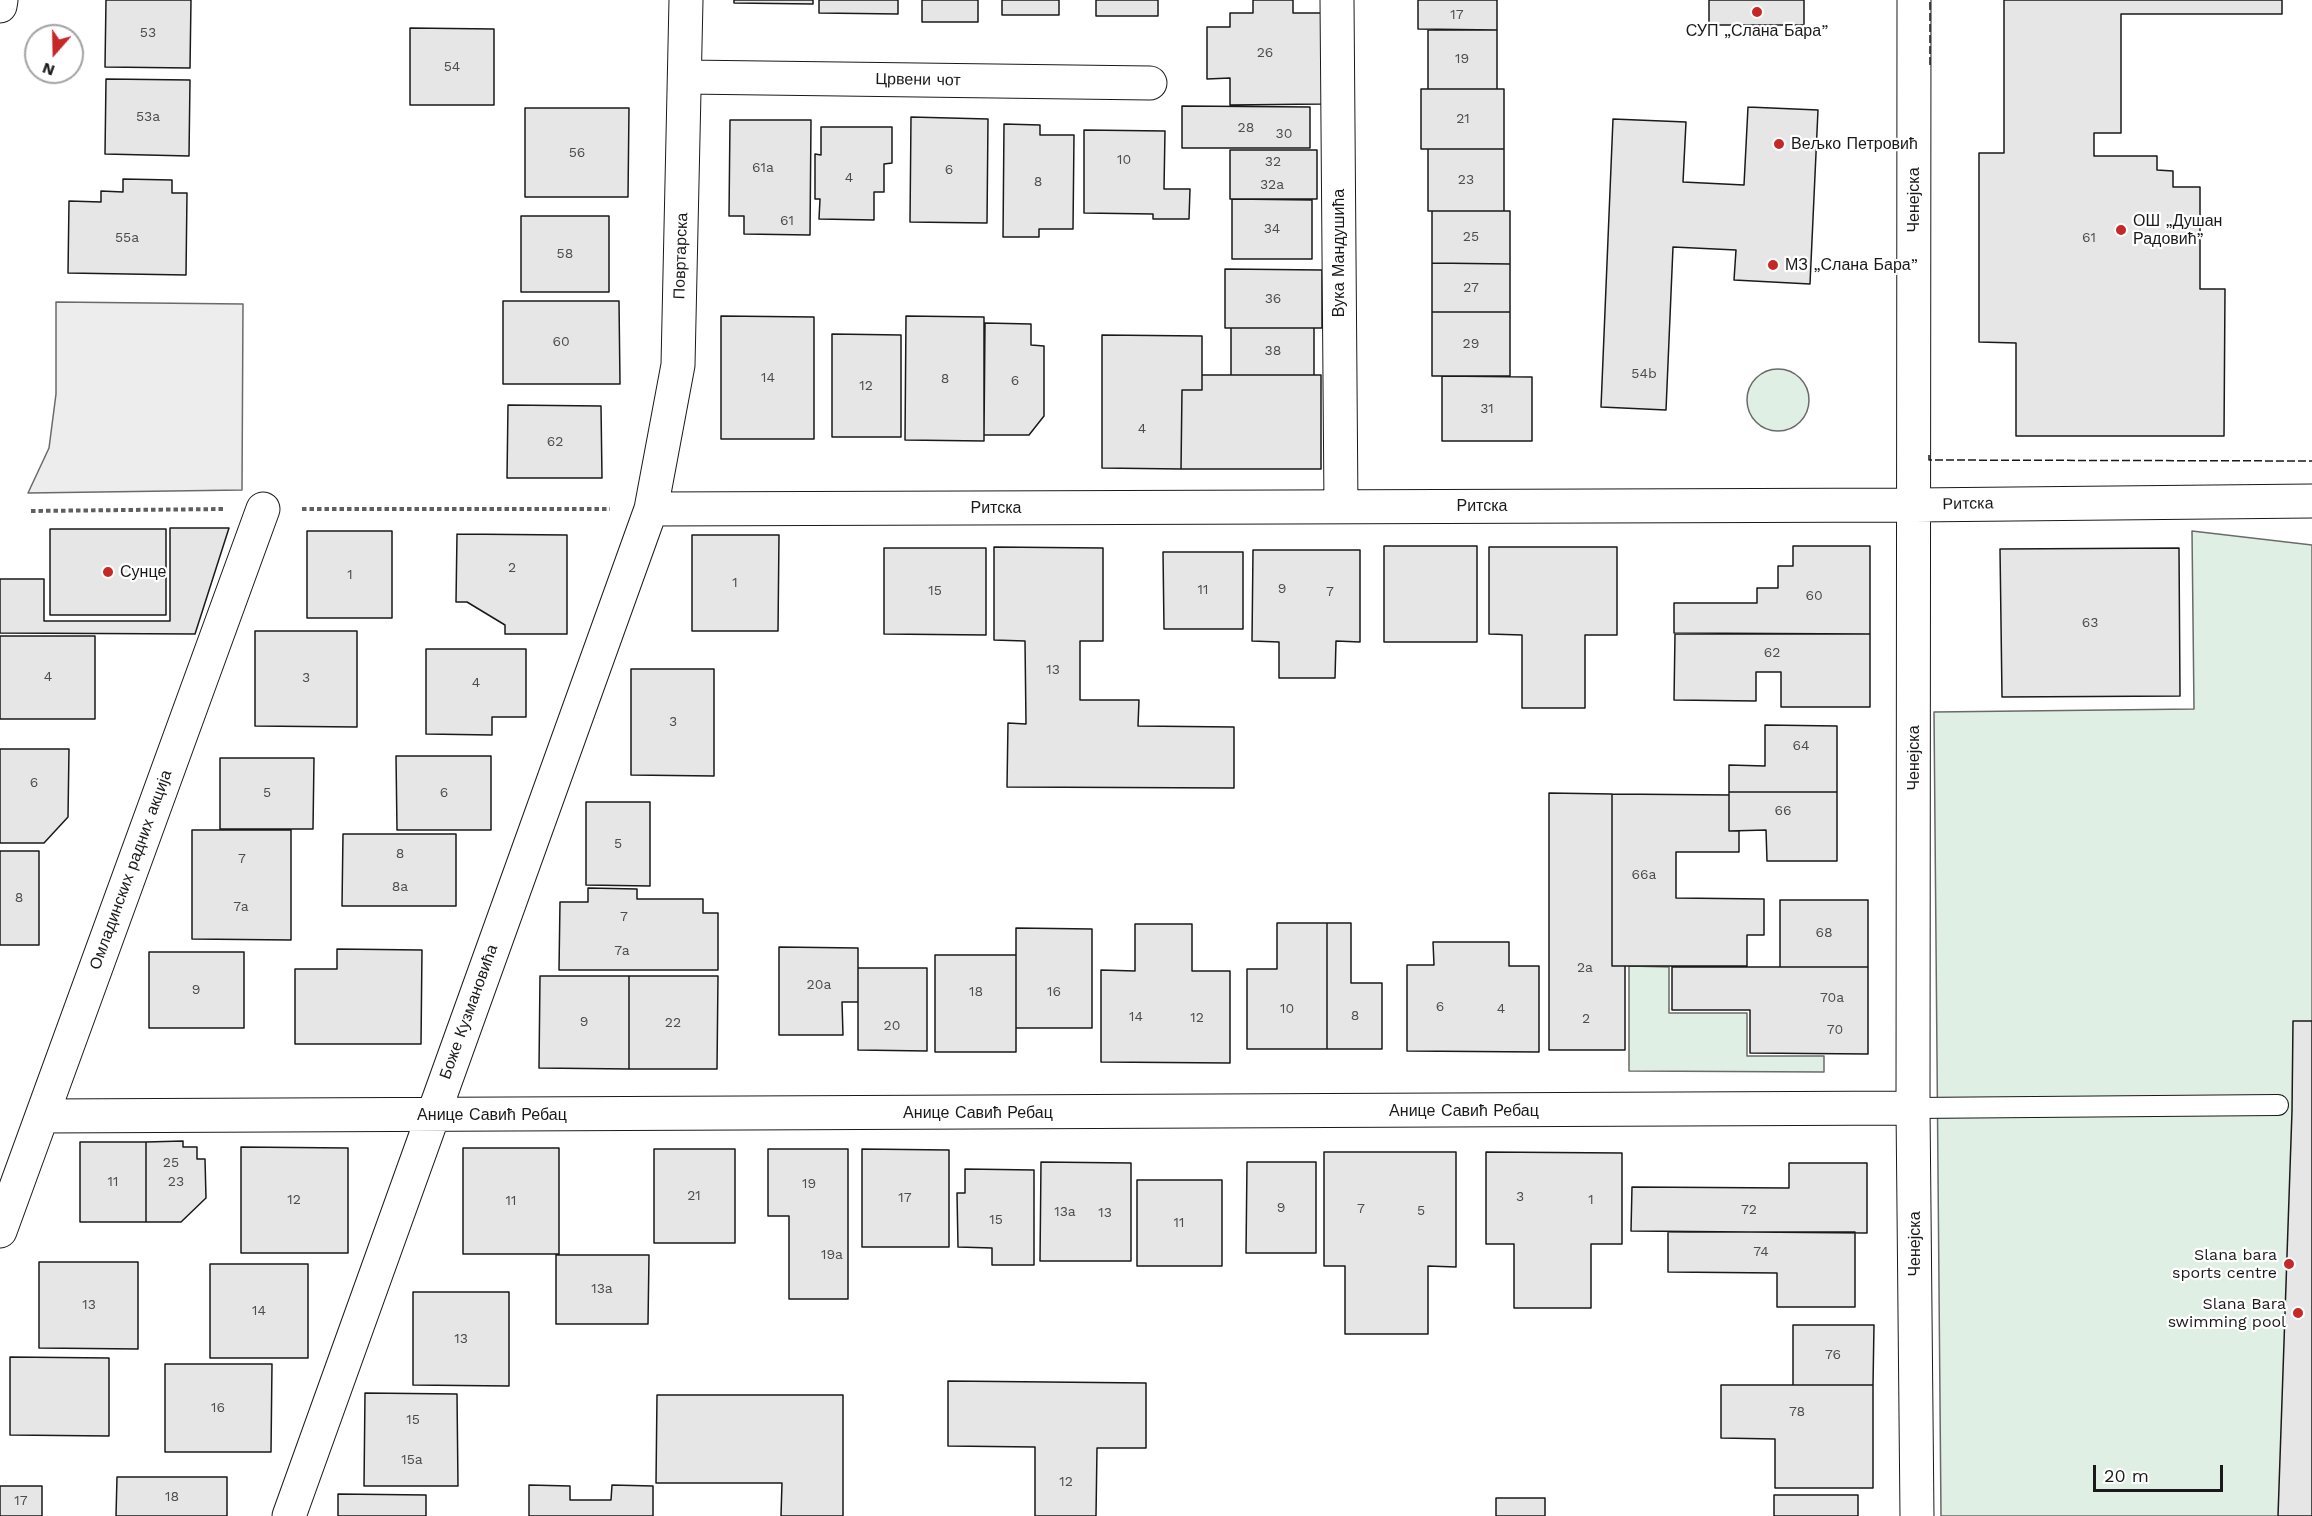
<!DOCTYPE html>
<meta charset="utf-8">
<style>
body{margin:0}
#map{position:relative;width:2312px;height:1516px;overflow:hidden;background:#fff;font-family:"Work Sans",sans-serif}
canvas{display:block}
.north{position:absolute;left:24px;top:24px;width:60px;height:60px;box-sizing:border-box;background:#fff;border:2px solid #a3a3a3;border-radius:50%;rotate:200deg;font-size:16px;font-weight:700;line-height:24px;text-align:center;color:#1a1a1a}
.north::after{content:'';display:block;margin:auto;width:21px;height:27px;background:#c62828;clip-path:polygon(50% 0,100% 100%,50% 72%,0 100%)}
.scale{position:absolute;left:2093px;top:1465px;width:130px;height:27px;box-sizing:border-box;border:3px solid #1a1a1a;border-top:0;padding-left:8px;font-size:18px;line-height:21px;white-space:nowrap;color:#1a1a1a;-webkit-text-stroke:4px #fff;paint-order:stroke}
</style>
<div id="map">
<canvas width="2312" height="1516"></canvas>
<div class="north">N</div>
<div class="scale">20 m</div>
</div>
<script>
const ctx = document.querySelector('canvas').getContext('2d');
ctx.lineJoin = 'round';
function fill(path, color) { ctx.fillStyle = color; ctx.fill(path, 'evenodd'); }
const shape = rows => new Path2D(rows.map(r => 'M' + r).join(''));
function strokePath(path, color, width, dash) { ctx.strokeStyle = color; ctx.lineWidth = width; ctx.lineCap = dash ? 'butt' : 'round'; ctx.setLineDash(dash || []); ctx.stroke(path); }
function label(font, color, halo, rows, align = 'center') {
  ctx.font = font + ' "Work Sans",sans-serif'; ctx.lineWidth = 4.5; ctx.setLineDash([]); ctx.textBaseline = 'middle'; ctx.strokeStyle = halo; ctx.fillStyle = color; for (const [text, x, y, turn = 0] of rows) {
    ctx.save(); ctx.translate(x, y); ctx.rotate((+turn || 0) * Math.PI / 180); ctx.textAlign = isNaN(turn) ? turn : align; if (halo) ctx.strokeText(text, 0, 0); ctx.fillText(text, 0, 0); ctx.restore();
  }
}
const green = shape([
 '1747 400a31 31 0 1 1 62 0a31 31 0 1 1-62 0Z',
 [2192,531,2312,545,2312,1516,1941,1516,1934,712,2194,709,2192,531],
 [1629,966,1669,967,1669,1013,1747,1013,1747,1056,1824,1056,1824,1072,1629,1071,1629,966]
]);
const parking = shape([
 [56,302,243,304,242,490,28,493,49,448,56,394,56,302]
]);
const building = shape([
 [106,0,191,0,190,68,105,67,106,0],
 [734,0,813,0,813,4,734,3,734,0],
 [819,0,898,0,898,14,819,13,819,0],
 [922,0,978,0,978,22,922,22,922,0],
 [1002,0,1059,0,1059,15,1002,15,1002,0],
 [1096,0,1158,0,1158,16,1096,16,1096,0],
 [1253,0,1293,0,1293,13,1323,13,1322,104,1230,105,1230,78,1207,79,1207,27,1230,27,1230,13,1253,13,1253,0],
 [1418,0,1497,0,1497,30,1418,29,1418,0],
 [1709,0,1804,0,1804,25,1709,25,1709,0],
 [2004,0,2282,0,2282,14,2121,14,2121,133,2094,133,2094,156,2157,156,2157,170,2173,171,2173,187,2200,187,2200,289,2225,289,2224,436,2016,436,2016,343,1979,342,1979,153,2004,153,2004,0],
 [410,28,494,29,494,105,410,105,410,28],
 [1428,30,1497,30,1497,89,1428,89,1428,30],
 [106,79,190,80,189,156,105,154,106,79],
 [1421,89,1504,89,1504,149,1421,149,1421,89],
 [1182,106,1310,107,1310,148,1182,148,1182,106],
 [1748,107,1818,110,1810,284,1734,280,1736,250,1673,247,1666,410,1601,407,1613,119,1686,122,1683,182,1744,185,1748,107],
 [525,108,629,108,628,197,525,197,525,108],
 [911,117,988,119,987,223,910,222,911,117],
 [730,120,811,120,810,235,744,234,744,216,729,216,730,120],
 [1004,124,1040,125,1040,135,1074,135,1073,229,1039,229,1039,237,1003,237,1004,124],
 [821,127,892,127,892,163,884,164,884,192,874,192,874,220,819,219,820,199,815,199,815,154,821,155,821,127],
 [1084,130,1165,131,1164,189,1190,189,1189,219,1153,219,1153,214,1084,213,1084,130],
 [1428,149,1504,149,1504,211,1428,211,1428,149],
 [1230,150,1317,150,1317,199,1230,199,1230,150],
 [123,179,172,180,172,193,187,193,186,275,68,273,69,201,101,202,101,191,123,192,123,179],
 [1232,199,1312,200,1312,259,1232,259,1232,199],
 [1432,211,1510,211,1510,264,1432,263,1432,211],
 [521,216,609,216,609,292,521,292,521,216],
 [1432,263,1510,264,1510,312,1432,312,1432,263],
 [1225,269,1322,270,1322,328,1225,328,1225,269],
 [503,301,619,301,620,384,503,384,503,301],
 [1432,312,1510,312,1510,376,1432,376,1432,312],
 [721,316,814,317,814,439,721,439,721,316],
 [906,316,984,317,984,441,905,440,906,316],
 [985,323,1031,324,1031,345,1044,346,1044,416,1029,435,984,435,985,323],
 [1231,328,1314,328,1314,375,1231,375,1231,328],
 [832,334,901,335,901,437,832,437,832,334],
 [1102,335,1202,336,1202,390,1182,390,1181,469,1102,468,1102,335],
 [1202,375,1321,375,1321,469,1181,469,1182,390,1202,390,1202,375],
 [1442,376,1532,377,1532,441,1442,441,1442,376],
 [508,405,601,406,602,478,507,478,508,405],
 [170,528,229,528,195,634,0,633,0,579,44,579,44,621,170,621,170,528],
 [50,529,166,529,166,615,50,615,50,529],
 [307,531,392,531,392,618,307,618,307,531],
 [457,534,567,535,567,634,505,634,505,625,467,602,456,602,457,534],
 [692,535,779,535,778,631,692,631,692,535],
 [1384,546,1477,546,1477,642,1384,642,1384,546],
 [1793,546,1870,546,1870,634,1674,633,1674,603,1757,603,1757,588,1778,588,1778,566,1793,566,1793,546],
 [994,547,1103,548,1103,641,1080,641,1080,700,1139,700,1138,726,1234,727,1234,788,1007,787,1008,723,1026,724,1025,641,994,640,994,547],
 [1489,547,1617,547,1617,635,1585,635,1585,708,1522,708,1522,635,1489,634,1489,547],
 [884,548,986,548,986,635,884,634,884,548],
 [2179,548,2180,696,2002,697,2000,549,2179,548],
 [1253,550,1360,550,1360,642,1336,641,1335,678,1279,678,1279,642,1252,641,1253,550],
 [1163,552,1243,552,1243,629,1164,629,1163,552],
 [255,631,357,631,357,727,255,726,255,631],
 [1675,634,1870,634,1870,707,1781,707,1781,672,1756,672,1756,701,1674,700,1675,634],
 [0,636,95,636,95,719,0,719,0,636],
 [426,649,526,649,526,717,492,717,492,735,426,734,426,649],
 [631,669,714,669,714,776,631,775,631,669],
 [1765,725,1837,726,1837,792,1729,792,1729,765,1765,766,1765,725],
 [0,749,69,749,68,817,44,843,0,843,0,749],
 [396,756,491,756,491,830,397,830,396,756],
 [220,758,314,758,313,829,220,829,220,758],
 [1729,792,1837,792,1837,861,1767,861,1766,830,1729,831,1729,792],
 [1549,793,1612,794,1612,966,1625,966,1625,1050,1549,1050,1549,793],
 [1612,794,1729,795,1729,831,1739,831,1739,852,1676,852,1676,898,1764,899,1764,935,1747,935,1747,966,1612,966,1612,794],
 [586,802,650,802,650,886,586,885,586,802],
 [192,830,291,830,291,940,192,939,192,830],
 [343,834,456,834,456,906,342,906,343,834],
 [0,851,39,851,39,945,0,945,0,851],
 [588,888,637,889,637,899,703,899,703,913,718,913,718,970,559,970,560,902,588,902,588,888],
 [1780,900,1868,900,1868,967,1780,967,1780,900],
 [1277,923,1327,923,1327,1049,1247,1049,1247,969,1277,969,1277,923],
 [1327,923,1351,923,1351,983,1382,983,1382,1049,1327,1049,1327,923],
 [1135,924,1192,924,1192,971,1230,971,1230,1063,1101,1062,1101,970,1135,971,1135,924],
 [1016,928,1092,929,1092,1028,1016,1028,1016,928],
 [1433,942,1509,942,1509,966,1539,966,1539,1052,1407,1051,1407,965,1434,965,1433,942],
 [779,947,858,948,858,1002,842,1002,843,1035,779,1035,779,947],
 [337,949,422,950,421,1044,295,1044,295,969,337,969,337,949],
 [149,952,244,952,244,1028,149,1028,149,952],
 [935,955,1016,955,1016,1052,935,1052,935,955],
 [1672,967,1868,967,1868,1054,1750,1053,1750,1010,1672,1010,1672,967],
 [858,968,927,968,927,1051,858,1050,858,968],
 [540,976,629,976,629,1069,539,1068,540,976],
 [629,976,718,976,717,1069,629,1069,629,976],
 [2293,1021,2312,1021,2312,1516,2278,1516,2292,1111,2293,1021],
 [183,1141,183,1147,197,1147,197,1159,205,1159,206,1198,181,1222,146,1222,146,1142,183,1141],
 [80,1142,146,1142,146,1222,80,1222,80,1142],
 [241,1147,348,1148,348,1253,241,1253,241,1147],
 [463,1148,559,1148,559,1254,463,1254,463,1148],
 [654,1149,735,1149,735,1243,654,1243,654,1149],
 [768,1149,848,1149,848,1299,789,1299,789,1216,768,1216,768,1149],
 [862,1149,949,1150,949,1247,862,1247,862,1149],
 [1324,1152,1456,1152,1456,1267,1428,1266,1428,1334,1345,1334,1345,1266,1324,1266,1324,1152],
 [1486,1152,1622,1153,1622,1244,1591,1244,1591,1308,1514,1308,1514,1244,1486,1244,1486,1152],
 [1041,1162,1131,1163,1131,1261,1040,1261,1041,1162],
 [1247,1162,1316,1162,1316,1253,1246,1253,1247,1162],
 [1789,1163,1867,1163,1867,1233,1631,1231,1632,1187,1789,1188,1789,1163],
 [965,1169,1034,1170,1034,1265,992,1265,992,1248,958,1247,957,1193,965,1193,965,1169],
 [1137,1180,1222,1180,1222,1266,1137,1266,1137,1180],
 [1668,1232,1855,1232,1855,1307,1777,1307,1777,1273,1668,1272,1668,1232],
 [556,1255,649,1255,648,1324,556,1324,556,1255],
 [39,1262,138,1262,138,1349,39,1348,39,1262],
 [210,1264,308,1264,308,1358,210,1358,210,1264],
 [413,1292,509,1292,509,1386,413,1385,413,1292],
 [1793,1325,1874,1325,1873,1385,1793,1385,1793,1325],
 [10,1357,109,1358,109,1436,10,1435,10,1357],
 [165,1364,272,1364,271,1452,165,1452,165,1364],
 [948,1381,1146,1383,1146,1448,1097,1448,1096,1516,1035,1516,1035,1447,948,1446,948,1381],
 [1721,1385,1873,1385,1873,1488,1775,1488,1775,1439,1721,1438,1721,1385],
 [365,1393,457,1394,458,1486,364,1486,365,1393],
 [657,1395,843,1395,843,1516,781,1516,782,1483,656,1483,657,1395],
 [117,1477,227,1477,227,1516,116,1516,117,1477],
 [529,1485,570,1486,570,1500,611,1500,612,1485,653,1486,653,1516,529,1516,529,1485],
 [0,1486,42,1486,42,1516,0,1516,0,1486],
 [338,1494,426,1495,426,1516,338,1516,338,1494],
 [1774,1495,1858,1495,1858,1516,1774,1516,1774,1495],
 [1496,1498,1545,1498,1545,1516,1496,1516,1496,1498]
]);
const path = shape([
 [302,509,610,509],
 [31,511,223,509]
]);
const service = shape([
 [1913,1108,2278,1105]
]);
const minor = shape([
 [1337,0,1341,507],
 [1914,0,1913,1108,1917,1516],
 [686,77,1150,83],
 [651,509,1914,505,2312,501],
 [42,1116,1913,1108],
 [0,1231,263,509],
 [289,1516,651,509,678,365,686,0]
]);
const secondary = shape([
 [0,6,1,0]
]);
const fence = shape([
 [1930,65,1930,0],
 [1929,455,1929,460,2312,461]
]);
const markers = [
 [1757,12,6,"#c62828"],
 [1779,144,6,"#c62828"],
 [2121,230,6,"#c62828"],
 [1773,265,6,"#c62828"],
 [108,572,6,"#c62828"],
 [2289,1264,6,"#c62828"],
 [2298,1313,6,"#c62828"]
];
const numberNames = [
 ["17",1457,15],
 ["53",148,33],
 ["26",1265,53],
 ["19",1462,59],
 ["54",452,67],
 ["53a",148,117],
 ["21",1463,119],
 ["28",1246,128],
 ["30",1284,134],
 ["56",577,153],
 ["10",1124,160],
 ["32",1273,162],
 ["61a",763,168],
 ["6",949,170],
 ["4",849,178],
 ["23",1466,180],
 ["8",1038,182],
 ["32a",1272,185],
 ["61",787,221],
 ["34",1272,229],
 ["25",1471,237],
 ["55a",127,238],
 ["61",2089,238],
 ["58",565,254],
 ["27",1471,288],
 ["36",1273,299],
 ["60",561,342],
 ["29",1471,344],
 ["38",1273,351],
 ["54b",1644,374],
 ["14",768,378],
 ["8",945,379],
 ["6",1015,381],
 ["12",866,386],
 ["31",1487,409],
 ["4",1142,429],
 ["62",555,442],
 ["2",512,568],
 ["1",350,575],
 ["1",735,583],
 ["9",1282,589],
 ["11",1203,590],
 ["15",935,591],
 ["7",1330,592],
 ["60",1814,596],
 ["63",2090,623],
 ["62",1772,653],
 ["13",1053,670],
 ["4",48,677],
 ["3",306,678],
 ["4",476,683],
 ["3",673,722],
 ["64",1801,746],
 ["6",34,783],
 ["5",267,793],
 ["6",444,793],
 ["66",1783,811],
 ["5",618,844],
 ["8",400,854],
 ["7",242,859],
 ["66a",1644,875],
 ["8a",400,887],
 ["8",19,898],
 ["7a",241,907],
 ["7",624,917],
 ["68",1824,933],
 ["7a",622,951],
 ["2a",1585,968],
 ["20a",819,985],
 ["9",196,990],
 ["18",976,992],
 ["16",1054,992],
 ["70a",1832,998],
 ["6",1440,1007],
 ["10",1287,1009],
 ["4",1501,1009],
 ["8",1355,1016],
 ["14",1136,1017],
 ["12",1197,1018],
 ["2",1586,1019],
 ["9",584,1022],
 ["22",673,1023],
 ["20",892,1026],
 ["70",1835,1030],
 ["25",171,1163],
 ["11",113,1182],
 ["23",176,1182],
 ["19",809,1184],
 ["21",694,1196],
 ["3",1520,1197],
 ["17",905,1198],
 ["12",294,1200],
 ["1",1591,1200],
 ["11",511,1201],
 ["9",1281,1208],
 ["7",1361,1209],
 ["72",1749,1210],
 ["5",1421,1211],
 ["13a",1065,1212],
 ["13",1105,1213],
 ["15",996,1220],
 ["11",1179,1223],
 ["74",1761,1252],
 ["19a",832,1255],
 ["13a",602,1289],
 ["13",89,1305],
 ["14",259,1311],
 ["13",461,1339],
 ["76",1833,1355],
 ["16",218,1408],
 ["78",1797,1412],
 ["15",413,1420],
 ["15a",412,1460],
 ["12",1066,1482],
 ["18",172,1497],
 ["17",21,1501]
];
const poiNames = [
 ["СУП „Слана Бара”",1757,31,"center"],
 ["Вељко Петровић",1791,144],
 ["ОШ „Душан",2133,221],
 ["Радовић”",2133,239],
 ["МЗ „Слана Бара”",1785,265],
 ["Сунце",120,572],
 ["Slana bara",2277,1255,"right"],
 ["sports centre",2277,1273,"right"],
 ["Slana Bara",2286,1304,"right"],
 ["swimming pool",2286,1322,"right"]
];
const streetNames = [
 ["Црвени чот",918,80,1],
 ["Ченејска",1914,200,-90],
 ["Вука Мандушића",1339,253,-90],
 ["Повртарска",681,256,-88],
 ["Ритска",1968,504,-1],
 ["Ритска",1482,506],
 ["Ритска",996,508],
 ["Ченејска",1914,758,-90],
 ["Омладинских радних акција",131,870,-70],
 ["Боже Кузмановића",469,1012,-70],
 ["Анице Савић Ребац",1464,1111],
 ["Анице Савић Ребац",978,1113],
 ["Анице Савић Ребац",492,1115],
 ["Ченејска",1915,1244,-90]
];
fill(green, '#e0efe3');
strokePath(green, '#6a6a6a', 1.5);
fill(parking, '#ededed');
strokePath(parking, '#6a6a6a', 1.5);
fill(building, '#e6e6e6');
strokePath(building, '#1a1a1a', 1.5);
strokePath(service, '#1a1a1a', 22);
strokePath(minor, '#1a1a1a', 35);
strokePath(secondary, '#1a1a1a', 35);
strokePath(path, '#5f5f5f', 4, [4.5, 3]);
strokePath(service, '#fff', 20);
strokePath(minor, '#fff', 33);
strokePath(secondary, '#fff', 33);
strokePath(fence, '#1a1a1a', 1.5, [8, 3]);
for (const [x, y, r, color] of markers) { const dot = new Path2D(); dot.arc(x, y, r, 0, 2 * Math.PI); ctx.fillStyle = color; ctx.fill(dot); strokePath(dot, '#fff', 2); }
label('14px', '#4d4d4d', null, numberNames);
label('16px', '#1a1a1a', '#fff', poiNames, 'left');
label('16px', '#1a1a1a', '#fff', streetNames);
</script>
